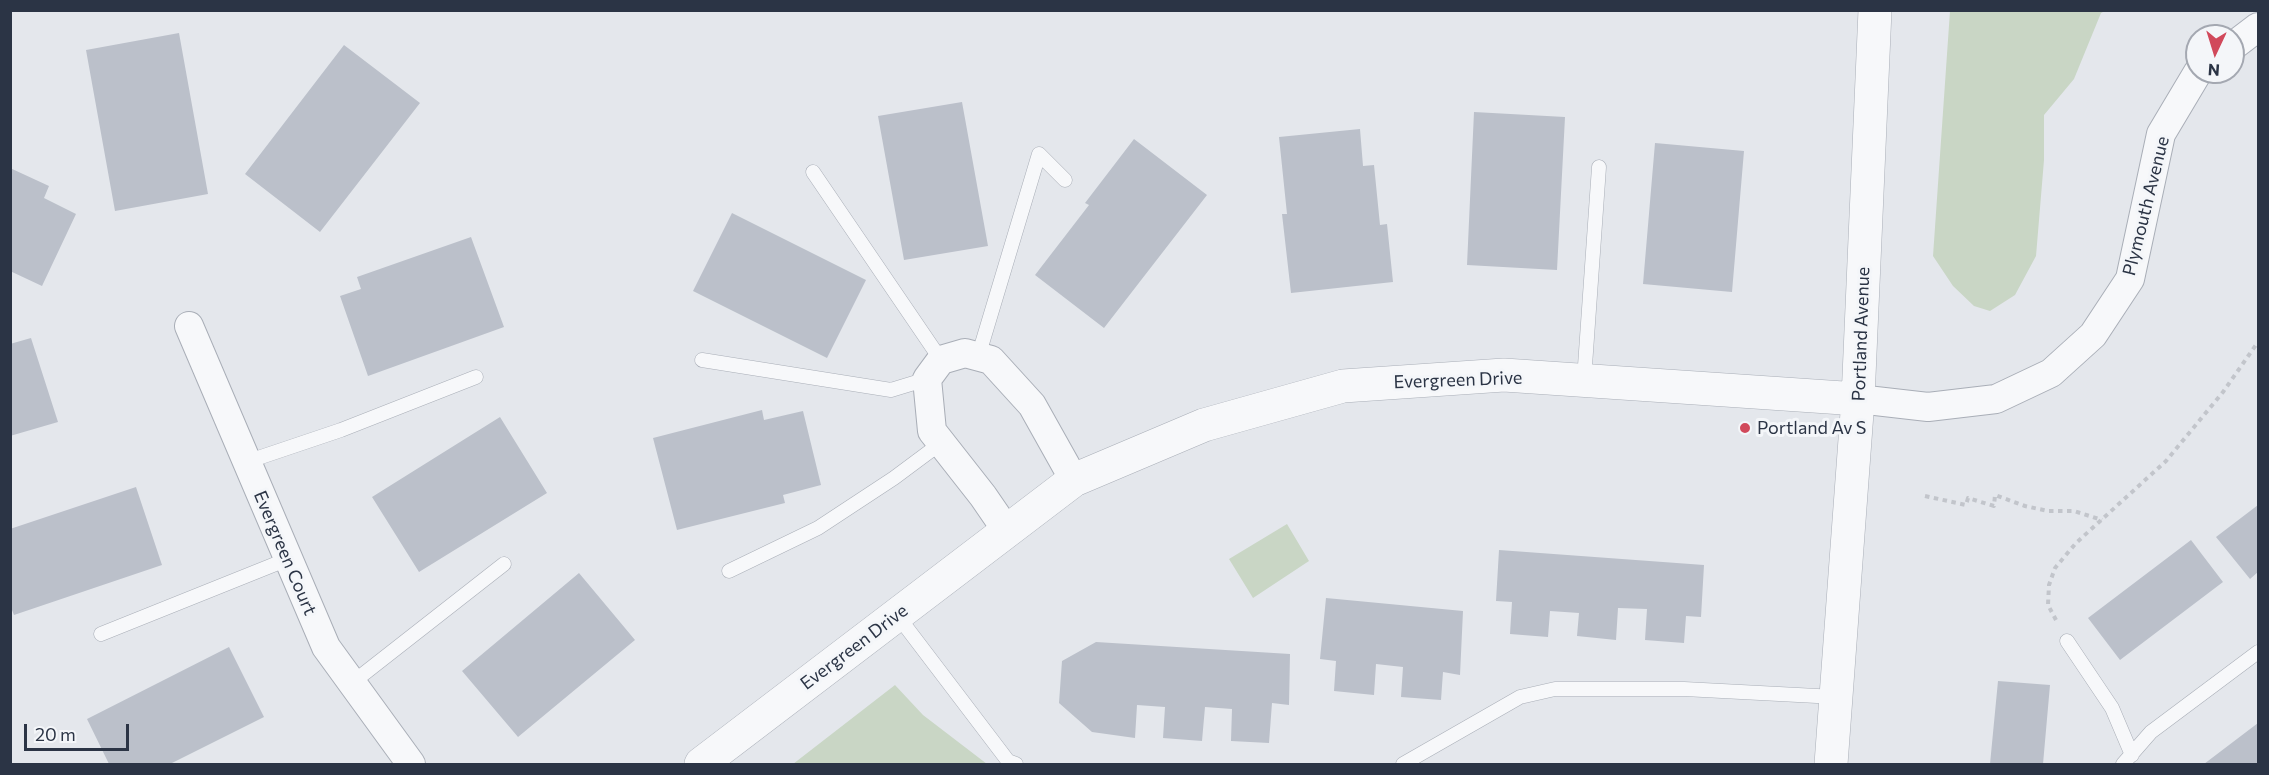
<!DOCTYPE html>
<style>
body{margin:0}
#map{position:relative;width:2269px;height:775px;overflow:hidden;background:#e4e7ec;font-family:Commissioner,sans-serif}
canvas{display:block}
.frame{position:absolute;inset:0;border:12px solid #2b3445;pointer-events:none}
.north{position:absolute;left:2185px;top:24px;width:60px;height:60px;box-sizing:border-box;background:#f4f6f9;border:2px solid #a4a8b1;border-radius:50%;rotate:184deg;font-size:16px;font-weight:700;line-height:24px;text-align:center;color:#2b3445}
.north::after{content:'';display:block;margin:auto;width:21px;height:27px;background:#d1495b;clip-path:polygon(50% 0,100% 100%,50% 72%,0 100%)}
.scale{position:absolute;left:24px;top:724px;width:105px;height:27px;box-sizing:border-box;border:3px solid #2b3445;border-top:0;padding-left:8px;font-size:18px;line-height:21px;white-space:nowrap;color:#2b3445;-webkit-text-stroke:4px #f4f6f9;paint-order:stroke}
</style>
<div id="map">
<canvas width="2269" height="775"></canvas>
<div class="frame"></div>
<div class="north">N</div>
<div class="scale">20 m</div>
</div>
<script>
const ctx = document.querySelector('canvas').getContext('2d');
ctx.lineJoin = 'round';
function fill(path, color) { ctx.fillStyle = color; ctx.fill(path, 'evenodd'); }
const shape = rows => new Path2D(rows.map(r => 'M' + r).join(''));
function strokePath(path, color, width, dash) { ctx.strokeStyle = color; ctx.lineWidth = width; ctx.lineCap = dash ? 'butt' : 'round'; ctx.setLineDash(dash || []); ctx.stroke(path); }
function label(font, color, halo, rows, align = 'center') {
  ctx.font = font + ' Commissioner,sans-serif'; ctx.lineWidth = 6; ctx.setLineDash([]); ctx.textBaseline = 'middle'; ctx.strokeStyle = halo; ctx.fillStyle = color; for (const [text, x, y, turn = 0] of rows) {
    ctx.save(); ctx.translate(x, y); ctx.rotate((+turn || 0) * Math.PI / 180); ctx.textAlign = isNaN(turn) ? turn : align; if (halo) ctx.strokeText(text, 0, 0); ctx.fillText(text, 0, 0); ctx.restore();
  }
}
const green = shape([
 [1950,11,2105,11,2101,13,2074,79,2044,115,2044,160,2036,256,2015,295,1990,311,1974,306,1953,286,1933,256],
 [1287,524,1309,561,1253,598,1229,559],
 [895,685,923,715,987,764,793,764]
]);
const building = shape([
 [179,33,208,194,115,211,86,50],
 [344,45,420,103,320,232,245,174],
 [962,102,988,246,904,260,878,116],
 [1474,112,1565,117,1557,270,1467,265],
 [1360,129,1363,166,1374,165,1380,225,1387,224,1393,282,1291,293,1282,214,1287,214,1279,137],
 [1134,139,1207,195,1104,328,1035,275,1089,205,1085,203],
 [1655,143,1744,151,1732,292,1643,284],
 [10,168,49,186,44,198,76,214,42,286,10,271],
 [732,213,866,280,827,358,693,291],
 [471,237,504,327,368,376,340,296,361,289,357,277],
 [31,338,58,422,10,436,10,344],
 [762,410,764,420,803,411,821,485,783,495,785,503,677,530,653,438],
 [500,417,547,493,419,572,372,497],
 [136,487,162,565,14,615,10,605,10,529],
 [2258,505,2258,572,2250,579,2216,537],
 [2191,540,2223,582,2120,660,2088,618],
 [1499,550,1704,565,1701,617,1686,616,1684,643,1645,640,1647,609,1618,608,1616,640,1577,636,1579,613,1550,611,1548,637,1510,634,1512,602,1496,601],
 [579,573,635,640,518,737,462,671],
 [1326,598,1463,611,1460,675,1443,672,1441,700,1401,697,1403,667,1376,664,1374,695,1334,691,1336,661,1320,659],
 [1096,642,1290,654,1289,705,1272,703,1269,743,1231,741,1232,709,1205,707,1202,741,1163,738,1165,707,1137,705,1135,738,1092,732,1059,703,1062,661],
 [229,647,264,717,170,764,109,764,87,719],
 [1998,681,2050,685,2043,764,1990,764],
 [2258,723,2258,764,2204,764]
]);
const path = shape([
 [1925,496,1966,505,1968,498,1994,506,1995,495,2025,506,2048,511,2074,511,2102,520],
 [2056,620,2048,605,2049,585,2055,568,2076,543,2166,461,2223,392,2258,342]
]);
const service = shape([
 [813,172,941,360],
 [978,357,1039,154,1065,180],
 [702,360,891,390,927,379],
 [1584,380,1599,167],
 [246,462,341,430,476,377],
 [729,571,818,528,894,478,941,443],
 [897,615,1008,761,1016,764],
 [101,634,288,559],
 [2067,641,2112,708,2132,755],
 [352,683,504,564],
 [1403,764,1520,697,1555,689,1684,689,1836,697],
 [2123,764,2151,732,2258,652]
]);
const minor = shape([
 [2233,46,2258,27],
 [189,326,326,647,411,764],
 [1858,399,1928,407,1996,399,2051,373,2093,335,2130,279,2161,134,2198,72],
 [1007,531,983,496,932,431,927,379,941,360,965,353,991,360,1032,405,1074,480]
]);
const tertiary = shape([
 [701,764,1074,480,1204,425,1343,386,1504,375,1858,399],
 [1831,764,1858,399,1875,10]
]);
const markers = [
 [1745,428,6,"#d1495b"]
];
const streetNames = [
 ["Plymouth Avenue",2146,206,-76],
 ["Portland Avenue",1861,334,-88],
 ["Evergreen Drive",1458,380,-2],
 ["Evergreen Court",285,553,67],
 ["Evergreen Drive",854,647,-37]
];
const poiNames = [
 ["Portland Av S",1757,428]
];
fill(green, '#c9d6c5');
fill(building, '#bbc0ca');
strokePath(service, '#a9aeb7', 15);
strokePath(minor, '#a9aeb7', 30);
strokePath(tertiary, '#a9aeb7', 34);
strokePath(path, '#c2c5cb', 4, [4.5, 4.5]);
strokePath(service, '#f7f8fa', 14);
strokePath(minor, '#f7f8fa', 28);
strokePath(tertiary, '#f7f8fa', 33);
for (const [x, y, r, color] of markers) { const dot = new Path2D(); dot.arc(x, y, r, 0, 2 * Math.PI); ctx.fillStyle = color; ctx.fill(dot); strokePath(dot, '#f4f6f9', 2); }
label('18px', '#2b3445', '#f4f6f9', streetNames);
label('18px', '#2b3445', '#f4f6f9', poiNames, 'left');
</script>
